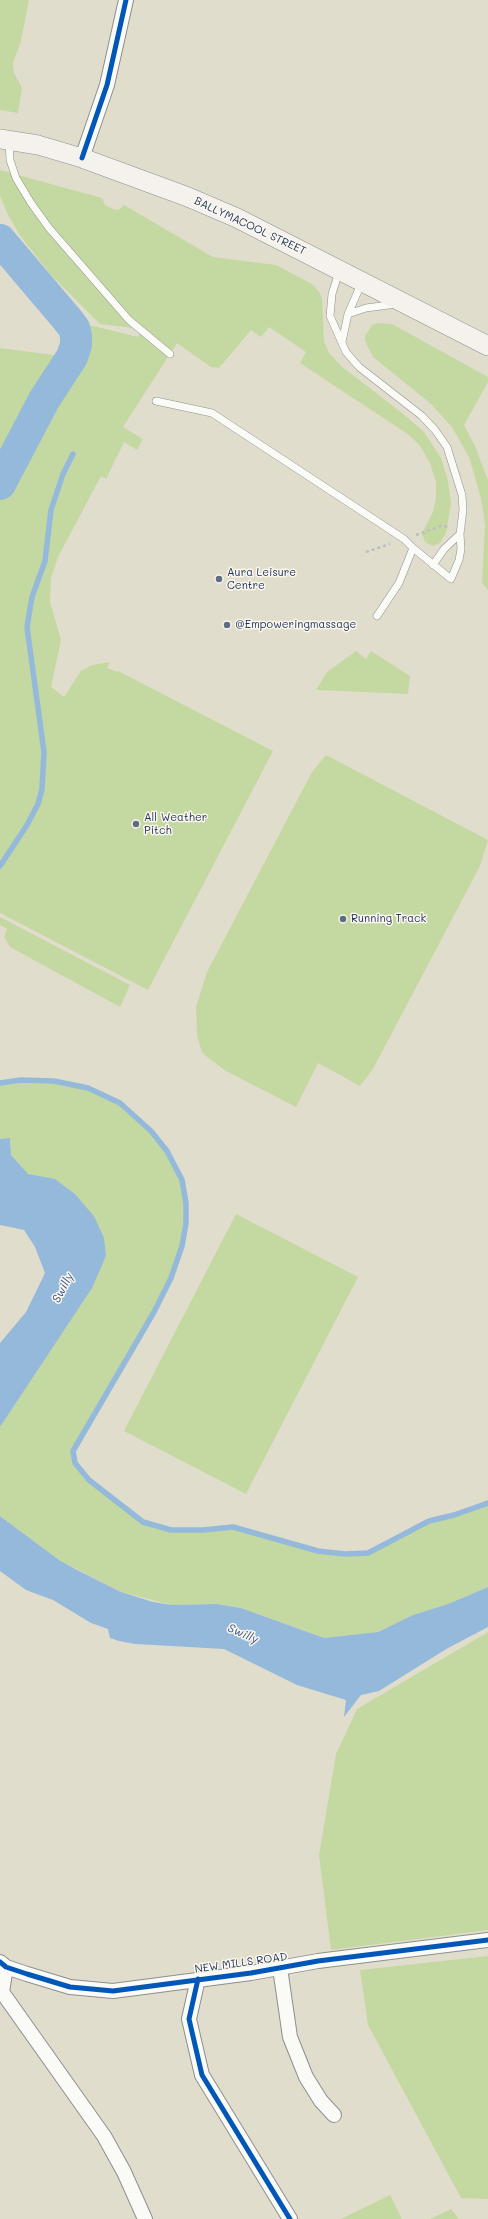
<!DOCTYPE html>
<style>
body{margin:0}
canvas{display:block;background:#e1ddcc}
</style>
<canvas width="488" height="2219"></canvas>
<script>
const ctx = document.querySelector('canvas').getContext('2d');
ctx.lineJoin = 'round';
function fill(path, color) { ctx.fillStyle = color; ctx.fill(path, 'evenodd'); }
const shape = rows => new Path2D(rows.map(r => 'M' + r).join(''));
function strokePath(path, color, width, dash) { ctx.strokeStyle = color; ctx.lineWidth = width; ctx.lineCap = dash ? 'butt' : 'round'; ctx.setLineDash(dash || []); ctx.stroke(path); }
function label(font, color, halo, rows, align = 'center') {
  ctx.font = font + ' Mali,sans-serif'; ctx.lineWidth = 3; ctx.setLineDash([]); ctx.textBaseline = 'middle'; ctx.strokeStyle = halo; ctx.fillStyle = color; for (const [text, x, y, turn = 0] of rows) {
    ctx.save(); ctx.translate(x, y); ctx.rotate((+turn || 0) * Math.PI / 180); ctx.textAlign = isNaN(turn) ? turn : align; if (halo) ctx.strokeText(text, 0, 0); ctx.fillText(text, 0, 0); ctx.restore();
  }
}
const green = shape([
 [0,0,29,0,21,41,13,63,14,73,22,88,18,113,0,110],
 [0,170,102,198,105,205,113,209,118,210,124,205,213,257,276,265,312,284,320,293,322,299,324,341,329,353,341,366,402,413,424,432,441,458,448,481,451,503,446,533,440,543,433,546,425,542,422,533,433,512,436,497,436,482,430,463,420,446,409,435,300,363,306,352,269,327,261,337,251,330,219,368,211,367,177,343,123,427,143,439,137,450,124,442,106,479,101,476,58,557,51,578,50,602,61,640,51,687,64,697,81,671,92,665,110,662,107,668,117,672,118,671,273,751,148,990,0,913,0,484,44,400,72,357,76,345,76,336,89,325,138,337,142,329,100,324,51,275,19,234,8,215,0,196],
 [378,323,392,324,488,377,488,382,464,425,475,446,488,480,488,590,482,583,485,525,481,498,469,457,452,427,431,404,373,357,365,341,365,336,372,325],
 [0,348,62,356,35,395,0,457],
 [356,651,366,659,371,651,410,676,408,694,316,690,327,672],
 [326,755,488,840,480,866,373,1069,360,1086,318,1063,296,1107,226,1071,207,1057,202,1052,197,1036,196,1007,207,972,312,772],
 [0,917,130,985,120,1007,10,947,4,937,7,929,0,925],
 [21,1080,54,1081,88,1088,120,1103,151,1131,167,1151,182,1181,186,1203,186,1223,182,1246,171,1278,154,1312,73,1451,75,1463,89,1480,143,1522,171,1530,203,1530,233,1527,318,1551,345,1554,368,1553,429,1521,454,1515,488,1503,488,1587,448,1604,413,1615,378,1632,324,1638,241,1608,216,1604,172,1605,121,1592,59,1560,0,1516,0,1427,91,1288,106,1256,94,1216,75,1194,55,1179,28,1175,11,1155,10,1138,0,1139,0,1083],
 [236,1214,358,1277,246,1494,124,1431],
 [488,1632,488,1930,331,1950,319,1855,336,1754,357,1709],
 [488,1956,488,2199,461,2198,368,2025,360,1970],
 [390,2195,402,2219,341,2219],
 [451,2209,459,2219,430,2219,449,2210]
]);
const water = shape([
 [10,1138,11,1155,28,1174,55,1179,75,1194,94,1216,104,1238,106,1256,92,1288,0,1427,0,1343,26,1312,45,1273,35,1247,24,1230,0,1225,0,1139],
 [0,1516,59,1560,77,1570,121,1592,153,1602,172,1605,216,1604,241,1608,324,1638,378,1632,413,1615,448,1604,488,1587,488,1627,448,1648,379,1691,361,1695,344,1717,346,1700,297,1685,224,1649,135,1644,119,1641,110,1638,108,1629,91,1623,53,1600,26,1590,0,1571]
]);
const stream = shape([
 [0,866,27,825,38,804,42,789,44,752,27,627,32,597,45,561,51,510,63,474,73,454],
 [0,1083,21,1080,54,1081,88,1088,120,1103,151,1131,167,1151,182,1180,186,1203,186,1223,182,1246,171,1278,154,1312,73,1451,75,1463,89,1480,143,1522,171,1530,203,1530,233,1527,318,1551,345,1554,368,1553,429,1521,454,1515,488,1503]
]);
const river = shape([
 [0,240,67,319,74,328,76,336,76,345,72,357,44,400,0,484]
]);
const path = shape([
 [416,535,441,526,449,527],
 [366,552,390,544]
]);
const service = shape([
 [9,140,10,160,16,178,31,203,49,228,129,320,170,354],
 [339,272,332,294,330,316,346,352,359,367,422,416,435,430,447,447,462,495,463,510,460,534,461,549,459,560,451,579,413,548,399,583,377,616],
 [348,314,366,308,396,304],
 [342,342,348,314,362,282],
 [156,401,212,413,404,539,413,548],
 [433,565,444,549,460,534]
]);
const minor = shape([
 [82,158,107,85,126,0],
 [0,1962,6,1967,27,1974,70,1987,113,1991,251,1973,318,1961,488,1940],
 [6,1967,2,1992,104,2136,124,2172,145,2219],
 [280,1968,290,2037,306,2077,321,2101,334,2115],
 [198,1979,189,2019,202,2075,290,2219]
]);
const secondary = shape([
 [0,139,38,145,82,158,188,197,237,218,488,346]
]);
const cycleway = shape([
 [82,158,107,85,126,0],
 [0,1962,6,1967,27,1974,70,1987,113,1991,251,1973,318,1961,488,1940],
 [198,1979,189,2019,202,2075,290,2219]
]);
const markers = [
 [219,579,4,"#606c84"],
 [227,625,4,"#606c84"],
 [136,824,4,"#606c84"],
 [343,919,4,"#606c84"]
];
const streetNames = [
 ["BALLYMACOOL STREET",250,226,25],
 ["NEW MILLS ROAD",241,1963,-8]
];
const poiNames = [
 ["Aura Leisure",227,573],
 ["Centre",227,586],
 ["@Empoweringmassage",235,625],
 ["All Weather",144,818],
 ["Pitch",144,831],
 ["Running Track",351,919]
];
const waterNames = [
 ["Swilly",63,1288,-62],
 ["Swilly",243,1634,24]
];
fill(green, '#c4d8a2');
fill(water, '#95b9db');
strokePath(stream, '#95b9db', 5.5);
strokePath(river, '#95b9db', 32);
strokePath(service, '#8e8f8e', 8);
strokePath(minor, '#8e8f8e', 16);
strokePath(secondary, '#8e8f8e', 20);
strokePath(path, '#bdbec0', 2.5, [3, 3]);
strokePath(service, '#fafaf7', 7);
strokePath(minor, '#fafaf7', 14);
strokePath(secondary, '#f5f1ec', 19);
strokePath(cycleway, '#0057b8', 5);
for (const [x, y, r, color] of markers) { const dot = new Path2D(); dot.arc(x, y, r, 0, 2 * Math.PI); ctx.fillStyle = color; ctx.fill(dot); strokePath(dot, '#fbf7ec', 1.5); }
label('11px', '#1b2f5e', '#fbf7ec', streetNames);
label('11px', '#1b2f5e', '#fbf7ec', poiNames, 'left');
label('italic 12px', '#365486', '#fbf7ec', waterNames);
</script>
